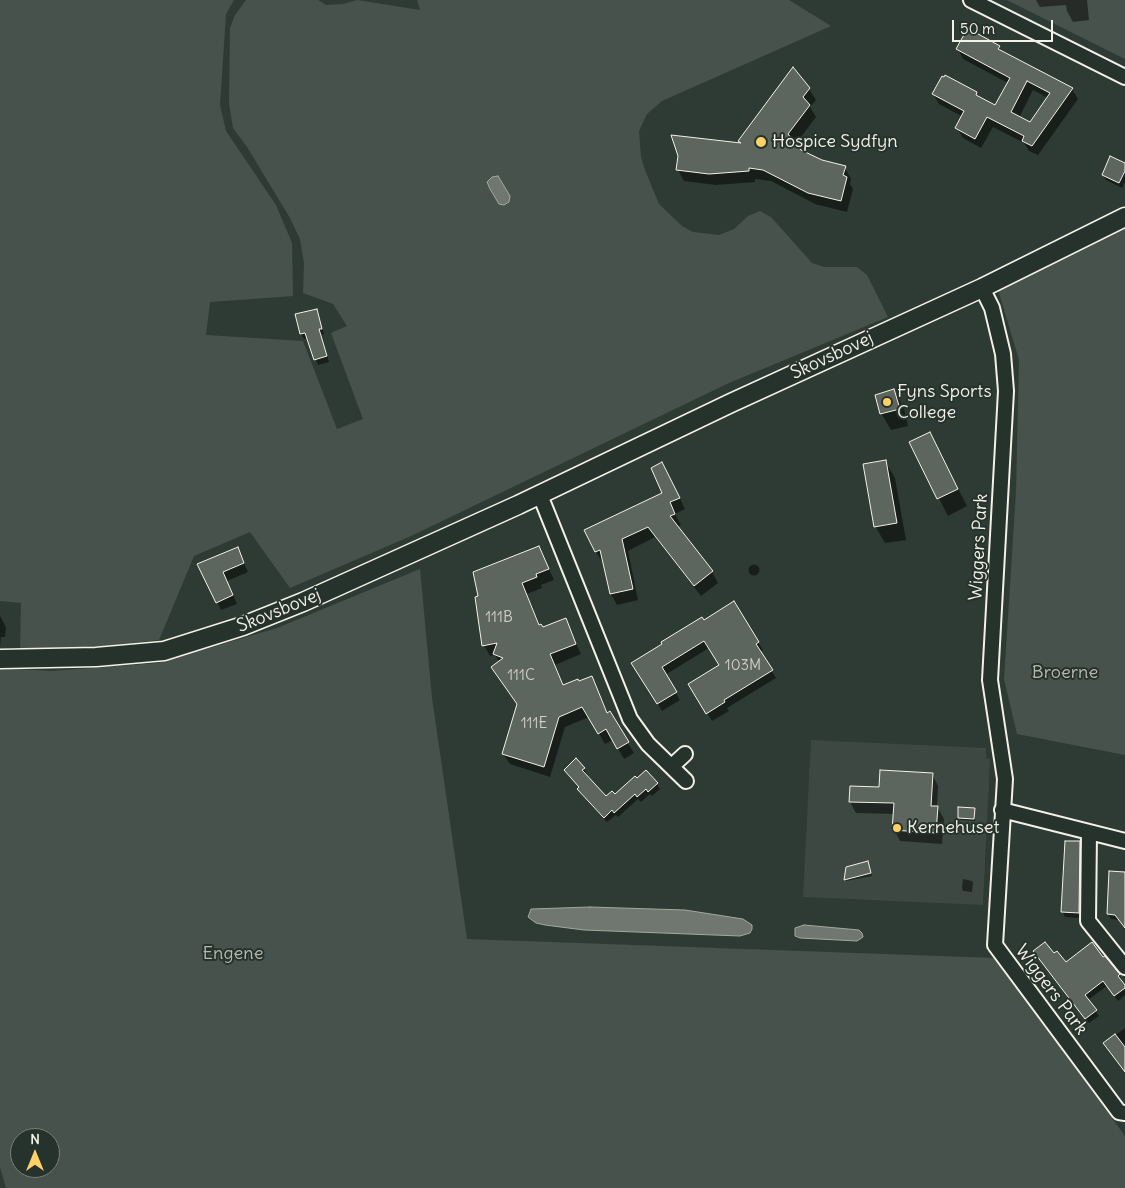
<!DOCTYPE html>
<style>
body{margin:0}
#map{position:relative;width:1125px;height:1188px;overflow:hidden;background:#2e3b34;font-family:Delius,sans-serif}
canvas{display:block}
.north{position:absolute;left:10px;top:1128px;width:50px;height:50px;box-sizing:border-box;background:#26332d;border:1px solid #787f78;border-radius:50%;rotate:0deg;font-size:14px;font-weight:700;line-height:20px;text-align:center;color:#f4f1e8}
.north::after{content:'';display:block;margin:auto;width:18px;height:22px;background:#ffd166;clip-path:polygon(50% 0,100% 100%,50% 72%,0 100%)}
.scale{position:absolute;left:952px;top:20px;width:101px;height:22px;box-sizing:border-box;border:2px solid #f4f1e8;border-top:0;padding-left:6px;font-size:15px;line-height:18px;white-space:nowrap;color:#f4f1e8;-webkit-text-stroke:4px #26332d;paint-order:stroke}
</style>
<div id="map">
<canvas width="1125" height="1188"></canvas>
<div class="north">N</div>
<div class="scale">50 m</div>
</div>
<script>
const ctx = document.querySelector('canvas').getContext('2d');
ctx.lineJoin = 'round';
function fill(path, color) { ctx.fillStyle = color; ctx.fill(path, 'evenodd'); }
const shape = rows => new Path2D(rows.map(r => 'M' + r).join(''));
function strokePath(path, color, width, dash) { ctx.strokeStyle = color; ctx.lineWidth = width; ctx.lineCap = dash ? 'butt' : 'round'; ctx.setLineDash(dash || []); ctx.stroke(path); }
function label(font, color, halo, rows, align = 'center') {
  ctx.font = font + ' Delius,sans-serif'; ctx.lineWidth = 4; ctx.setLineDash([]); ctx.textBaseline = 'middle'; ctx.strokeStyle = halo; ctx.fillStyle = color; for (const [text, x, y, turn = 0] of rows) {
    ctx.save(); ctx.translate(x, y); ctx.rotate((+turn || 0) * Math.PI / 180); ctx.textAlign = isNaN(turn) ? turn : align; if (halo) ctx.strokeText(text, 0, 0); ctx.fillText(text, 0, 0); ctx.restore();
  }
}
const built = shape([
 [811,740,986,748,986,758,990,759,983,905,803,897]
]);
const green = shape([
 [0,0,234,0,226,14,220,105,226,131,276,205,292,243,293,296,210,302,206,335,303,341,337,429,363,419,331,333,347,326,333,304,303,293,304,263,300,239,290,218,247,147,233,128,229,104,230,28,235,15,246,0,318,0,326,5,343,4,357,0,420,10,417,0,789,0,831,26,662,101,647,114,639,131,641,157,645,170,659,204,682,226,693,232,719,235,734,229,748,216,760,211,771,217,812,263,824,267,857,267,867,275,888,317,729,383,411,536,290,588,250,532,194,556,159,640,20,655,21,603,0,601],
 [1007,0,1125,0,1125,59],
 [1125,221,1125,755,1017,734,1004,679,1016,492,1019,360,997,286],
 [420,569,432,698,467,939,995,958,1125,1136,1125,1188,6,1188,0,1167,0,668,51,671,158,663,277,628],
 [20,1138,50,1138,50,1168,20,1168]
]);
const water = shape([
 [498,176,510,196,509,202,504,205,499,204,490,189,487,182,492,177,498,176],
 [590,907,685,910,743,919,752,925,752,929,750,933,740,936,584,930,545,925,536,923,528,917,531,909,590,907],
 [804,925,859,930,862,933,863,937,857,941,800,938,795,936,795,928,804,925]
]);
const shadow = shape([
 [1036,0,1087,0,1089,20,1073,22,1067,11,1066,5,1040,7],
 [999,47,1002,53,1072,89,1078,99,1038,155,1029,151,1024,143,993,127,981,148,963,138,957,128,963,117,939,104,933,94,976,93,979,98,995,107,1008,83,963,59,958,49],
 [1033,90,1048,98,1030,124,1019,118],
 [809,89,816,100,810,107,816,117,795,145,800,151,821,161,845,168,851,179,850,184,853,189,847,212,815,204,771,181,755,179,755,182,716,185,684,181,678,170,741,144,739,141],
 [1125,165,1125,182,1122,188,1106,180,1103,175],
 [316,310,324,334,321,335,329,362,318,365,308,338,304,339,301,334,296,315],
 [894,391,904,408,908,426,891,430,881,413],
 [930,434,967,506,948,516,911,443],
 [885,461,895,478,906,540,885,543,875,526],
 [668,474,685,509,675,514,681,525,677,527,712,572,718,583,701,596,655,537,628,551,638,600,617,605,611,594,604,562,603,563,596,552,586,531,664,493],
 [539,547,554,580,541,585,542,588,527,594,540,625,543,629,565,620,581,654,555,665,564,686,591,677,608,714,609,713,634,753,624,759,613,740,605,744,589,717,565,727,550,777,510,764,503,754,518,705,499,678,499,662,495,655,490,656,484,645],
 [237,549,248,572,227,581,237,604,221,610,199,565],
 '748.5 570a5.5 5.5 0 1 1 11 0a5.5 5.5 0 1 1-11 0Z',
 [734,603,763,650,760,652,776,678,727,708,729,711,712,721,690,685,720,666,709,648,665,675,680,700,662,711,633,664],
 [0,615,6,628,5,637,1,637,0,647],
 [584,769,587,774,585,775,606,798,657,784,660,789,652,796,650,794,641,802,638,799,618,817,616,815,607,822,581,794,578,789,580,788,565,770],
 [932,774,938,786,937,807,944,819,942,844,900,841,894,829,895,814,856,813,850,802,880,789],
 [974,809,975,821,960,820,959,818],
 [1079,843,1082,848,1082,918,1065,917,1062,911],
 [868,862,872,876,846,881,845,879],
 [1110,873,1125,874,1125,927,1119,920,1111,919,1108,914],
 [963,879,972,881,973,883,972,892,963,891,962,888],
 [1054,955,1065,964,1103,959,1119,975,1122,980,1120,981,1125,987,1125,995,1118,1001,1107,986,1088,1000,1099,1016,1089,1023,1038,957],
 [1125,1028,1125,1071,1105,1043]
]);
const building = shape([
 [971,30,1000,46,998,49,1002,51,1073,88,1032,146,1022,141,1024,136,987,117,975,139,955,128,964,111,932,94,942,76,944,77,945,75,977,92,976,95,995,105,1010,78,956,49,966,31,969,33,971,30],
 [1027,81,1050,93,1030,122,1011,112,1027,81],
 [793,67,810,88,803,97,810,105,788,134,801,150,822,160,846,166,843,175,847,177,841,201,808,193,763,170,749,168,749,171,709,174,676,170,678,156,671,135,741,143,738,141,793,67],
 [1110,156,1125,163,1125,171,1119,183,1102,175,1110,156],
 [317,309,322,329,319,329,327,356,314,360,305,333,300,334,295,314,317,309],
 [894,389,900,409,880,414,875,395,894,389],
 [930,432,958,489,937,499,909,442,930,432],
 [886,460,897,523,874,527,863,464,886,460],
 [662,462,680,498,670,502,675,514,670,516,713,571,694,586,648,527,622,539,633,589,610,594,600,550,595,552,584,530,662,493,651,468,662,462],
 [539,546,549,569,536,574,537,577,522,583,539,625,541,624,543,627,566,618,576,644,550,654,563,685,578,679,579,681,592,676,607,713,610,711,629,742,617,749,606,729,598,734,582,707,559,717,544,767,502,754,517,704,491,667,503,658,493,654,497,643,482,646,475,597,478,596,473,572,539,546],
 [238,547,244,563,223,572,233,595,216,603,197,564,238,547],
 [734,601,759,642,756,644,773,670,724,700,725,702,706,714,688,684,719,665,704,641,662,667,677,692,657,704,631,663,662,644,661,642,702,617,704,620,734,601],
 [576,758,585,768,582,770,606,796,612,791,615,794,635,776,637,778,646,770,658,783,648,792,646,789,637,797,635,794,614,813,612,810,604,818,577,789,579,787,564,770,576,758],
 [880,770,933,773,931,806,938,806,936,833,892,830,894,803,849,802,850,786,879,787,880,770],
 [958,807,975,808,974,819,958,818,958,807],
 [1065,841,1080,841,1079,913,1061,912,1065,841],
 [868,861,871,873,844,880,846,867,868,861],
 [1109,871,1125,872,1125,928,1115,915,1107,914,1109,871],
 [1045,942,1054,953,1057,951,1066,962,1092,942,1103,957,1105,956,1120,974,1118,976,1125,985,1125,988,1114,996,1103,981,1085,995,1097,1010,1085,1019,1033,951,1045,942],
 [1115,1034,1125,1047,1125,1072,1103,1043,1115,1034]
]);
const minor = shape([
 [971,0,1125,77],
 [982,288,992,308,1003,354,1006,391,990,680,1005,779,995,945,1119,1112,1125,1113],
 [540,495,630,719,648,744,686,781],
 [672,766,685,754],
 [1002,810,1125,841],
 [1089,833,1088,921,1125,967]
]);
const tertiary = shape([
 [0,659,96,657,164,651,243,626,303,602,518,505,731,403,982,288,1125,217]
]);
const markers = [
 [761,142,6,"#ffd166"],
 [887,402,5,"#ffd166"],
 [897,828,5,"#ffd166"]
];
const numberNames = [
 ["111B",499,618],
 ["103M",743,666],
 ["111C",521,676],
 ["111E",534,724]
];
const poiNames = [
 ["Hospice Sydfyn",772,142],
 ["Fyns Sports",897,392],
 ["College",897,413],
 ["Kernehuset",907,828]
];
const streetNames = [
 ["Skovsbovej",832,356,-25],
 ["Wiggers Park",979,547,-87],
 ["Skovsbovej",279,611,-22],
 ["Wiggers Park",1051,990,53]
];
const parkNames = [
 ["Broerne",1065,673],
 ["Engene",233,954]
];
fill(built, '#3c4841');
fill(green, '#48524c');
fill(water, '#6f7770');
strokePath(water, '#a4a8a0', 1);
fill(shadow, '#0007');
fill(building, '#5c655e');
strokePath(building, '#f4f1e8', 1);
strokePath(minor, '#f4f1e8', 18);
strokePath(tertiary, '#f4f1e8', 21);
strokePath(minor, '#26332d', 14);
strokePath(tertiary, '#26332d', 18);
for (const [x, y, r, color] of markers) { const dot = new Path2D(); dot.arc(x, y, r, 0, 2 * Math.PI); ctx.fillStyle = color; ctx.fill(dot); strokePath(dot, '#26332d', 2); }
label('15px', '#cecec6', null, numberNames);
label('18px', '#f4f1e8', '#26332d', poiNames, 'left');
label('18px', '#f4f1e8', '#26332d', streetNames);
label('18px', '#b8b9b1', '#26332d', parkNames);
</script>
